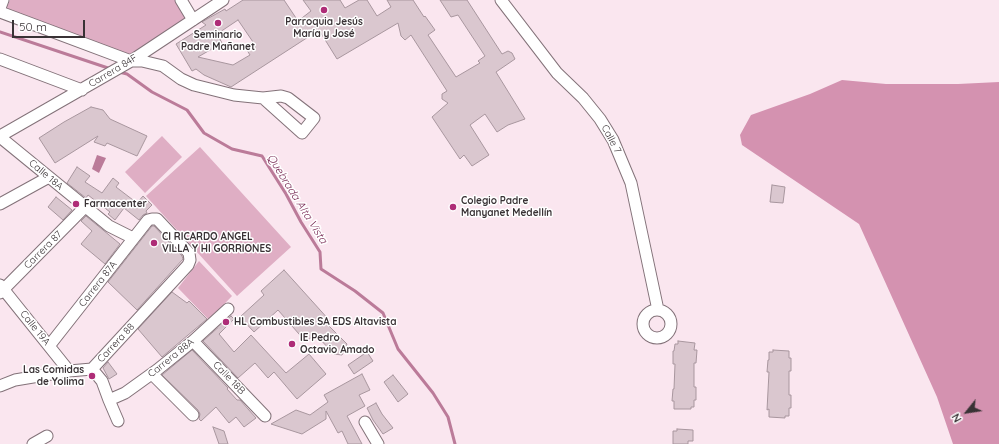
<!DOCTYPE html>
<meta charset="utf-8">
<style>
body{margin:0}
#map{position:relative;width:999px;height:444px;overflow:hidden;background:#fae6ef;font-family:Quicksand,sans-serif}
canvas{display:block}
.north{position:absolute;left:947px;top:392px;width:40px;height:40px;-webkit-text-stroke:3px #fff;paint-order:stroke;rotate:240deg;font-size:11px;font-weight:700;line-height:16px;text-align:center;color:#393235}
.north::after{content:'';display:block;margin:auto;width:14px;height:18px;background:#393235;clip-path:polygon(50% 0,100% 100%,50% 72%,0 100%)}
.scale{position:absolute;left:12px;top:20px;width:73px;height:18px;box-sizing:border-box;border:2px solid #393235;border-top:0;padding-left:5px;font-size:12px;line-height:14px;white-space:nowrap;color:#393235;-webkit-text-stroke:3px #fff;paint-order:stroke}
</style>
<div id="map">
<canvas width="999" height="444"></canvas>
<div class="north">N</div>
<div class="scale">50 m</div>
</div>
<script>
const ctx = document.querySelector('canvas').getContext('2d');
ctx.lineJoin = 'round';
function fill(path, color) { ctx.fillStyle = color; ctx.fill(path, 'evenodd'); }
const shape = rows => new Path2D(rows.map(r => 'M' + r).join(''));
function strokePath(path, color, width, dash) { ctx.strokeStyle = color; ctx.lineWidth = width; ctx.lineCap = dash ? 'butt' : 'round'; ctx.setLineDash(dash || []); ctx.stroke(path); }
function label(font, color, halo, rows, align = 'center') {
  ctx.font = font + ' Quicksand,sans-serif'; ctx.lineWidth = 3; ctx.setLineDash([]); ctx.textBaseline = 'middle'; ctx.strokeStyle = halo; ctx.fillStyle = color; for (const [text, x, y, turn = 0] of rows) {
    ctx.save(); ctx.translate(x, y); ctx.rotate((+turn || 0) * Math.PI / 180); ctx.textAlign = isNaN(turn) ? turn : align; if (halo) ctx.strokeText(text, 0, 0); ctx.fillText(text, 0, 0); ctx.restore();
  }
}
const green = shape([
 [10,0,176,0,187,18,130,56,6,9],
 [162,136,182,157,145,193,125,172],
 [200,147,291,247,237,296,146,196],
 [199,261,232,296,209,320,178,288]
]);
const forest = shape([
 [842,80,886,84,958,84,999,82,999,444,953,444,937,397,859,224,742,145,740,135,751,115,810,94]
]);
const water = shape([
 [97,155,106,158,99,173,92,169]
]);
const stream = shape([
 [0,32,111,69],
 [119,72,127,74,152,92,187,110,204,133,232,149,262,156,286,194,301,222,320,252,321,269,355,291,383,313,398,349,433,393,448,417,455,444]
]);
const building = shape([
 [243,0,284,0,298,21,311,11,303,0,340,0,345,8,359,0,367,0,377,16,391,7,387,0,413,0,424,17,425,16,435,30,428,35,456,77,480,63,478,61,485,56,458,15,451,17,440,0,467,0,502,54,508,51,512,53,515,59,496,72,525,119,508,125,497,132,485,114,470,125,489,155,472,166,464,155,460,159,432,117,448,103,442,99,442,94,447,91,411,35,405,40,401,36,398,23,337,59,319,30,231,87,204,75,196,69,192,71,176,44,206,25,202,22,207,19,225,9,226,11,243,0],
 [238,20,253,42,245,47,250,55,233,65,198,57,222,43,217,34,238,20],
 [91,107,103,110,110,119,147,136,137,156,107,143,105,146,94,142,98,136,55,163,39,138,64,122,91,107],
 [77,167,90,176,85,182,102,193,113,178,119,183,116,187,137,203,143,196,152,205,146,211,147,213,143,215,139,220,124,208,115,220,108,214,110,212,88,195,86,198,67,183,77,167],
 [772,185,785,187,783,203,770,202,772,185],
 [56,197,72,210,63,220,48,207,56,197],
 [86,216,120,244,105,264,81,244,92,231,81,221,86,216],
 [152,226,154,226,182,256,183,259,137,310,108,282,152,226],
 [284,270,330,321,327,324,347,344,342,355,334,354,315,334,306,342,278,310,254,332,240,317,264,295,261,291,284,270],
 [172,292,187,303,189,301,207,319,162,357,138,329,172,292],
 [231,316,234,319,219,334,234,352,251,335,286,373,309,354,326,374,297,399,274,372,268,378,255,363,238,378,203,341,231,316],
 [678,341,695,343,694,350,697,350,696,363,694,363,694,387,696,387,696,400,694,400,694,407,691,407,691,409,674,409,674,401,672,401,673,389,674,389,675,364,673,364,673,351,674,351,675,344,678,344,678,341],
 [192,350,228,388,227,389,237,400,240,400,256,418,244,427,236,417,229,423,216,407,201,421,199,419,200,414,198,410,162,375,192,350],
 [773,350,789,351,789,358,791,358,791,371,789,371,789,395,791,395,791,408,789,408,789,416,785,416,785,418,769,417,769,409,767,410,769,372,767,372,768,360,769,360,769,352,773,352,773,350],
 [367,352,373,361,354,374,348,365,367,352],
 [108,362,117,374,109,379,103,368,108,362],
 [362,374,370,390,359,395,365,406,347,416,362,444,348,444,342,431,338,433,326,411,326,419,302,434,271,424,296,410,310,415,328,402,324,395,362,374],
 [393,375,408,394,398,402,384,382,393,375],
 [376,403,382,414,393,428,383,434,373,420,367,408,376,403],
 [213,427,224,431,228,444,219,444,213,427],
 [677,429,693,430,693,441,688,441,688,444,673,444,673,431,677,431,677,429]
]);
const minorTunnel = shape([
 [217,324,226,321,228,314]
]);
const minor = shape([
 [181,0,193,20],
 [501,0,557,73,583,98,600,119,613,140,631,183,658,310],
 [0,8,3,0],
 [0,12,131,61,142,61,163,66,181,79,194,85,234,95,263,98,281,96,288,98,314,118,302,133,263,98],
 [0,59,82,90],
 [0,136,131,61,223,0],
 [0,137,109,226,133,238],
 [0,204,49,177],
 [0,285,69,371],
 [0,293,85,207],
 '643 324a14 14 0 1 1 28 0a14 14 0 1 1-28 0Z',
 [193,341,265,416],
 [92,369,102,381,109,400,118,421],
 [152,374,193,415],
 [0,386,15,380,69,371,92,369,188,265,190,260,189,253,157,219,152,219,148,220,49,346],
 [109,400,125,393,157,370,193,341,228,309],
 [365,422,378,444],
 [33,444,47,436]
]);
const markers = [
 [324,10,4,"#ae2c77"],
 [218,23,4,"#ae2c77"],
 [76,204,4,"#ae2c77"],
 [453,207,4,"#ae2c77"],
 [154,243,4,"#ae2c77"],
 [226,322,4,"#ae2c77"],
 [292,344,4,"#ae2c77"],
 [92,376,4,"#ae2c77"]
];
const poiNames = [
 ["Parroquia Jesús",324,22,"center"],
 ["María y José",324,34,"center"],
 ["Seminario",218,35,"center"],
 ["Padre Mañanet",218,47,"center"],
 ["Colegio Padre",461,201],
 ["Manyanet Medellín",461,213],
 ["Farmacenter",84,204],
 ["CI RICARDO ANGEL",162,237],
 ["VILLA Y HI GORRIONES",162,249],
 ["HL Combustibles SA EDS Altavista",234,322],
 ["IE Pedro",300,338],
 ["Octavio Amado",300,350],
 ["Las Comidas",84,370,"right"],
 ["de Yolima",84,382,"right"]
];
const streetNames = [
 ["Carrera 84F",113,71,-31],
 ["Calle 7",611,139,62],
 ["Calle 18A",46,175,40],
 ["Carrera 87",43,250,-45],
 ["Carrera 87A",98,284,-52],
 ["Calle 19A",35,328,51],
 ["Carrera 88",116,343,-47],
 ["Carrera 88A",171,358,-39],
 ["Calle 18B",229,378,46]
];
const waterNames = [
 ["Quebrada Alta Vista",297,199,58]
];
fill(green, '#dfaec4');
fill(forest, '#d492b0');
fill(water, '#bb7b99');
strokePath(stream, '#bb7b99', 3);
fill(building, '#dac7cf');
strokePath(building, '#a8969e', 1);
strokePath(minorTunnel, '#d3c2ca', 11, [11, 5.5]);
strokePath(minor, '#837279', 13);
strokePath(minor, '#fff', 11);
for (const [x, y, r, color] of markers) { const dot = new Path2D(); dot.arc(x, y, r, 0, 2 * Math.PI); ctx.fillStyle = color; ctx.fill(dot); strokePath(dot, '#fff', 1.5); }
label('bold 10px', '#393235', '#fff', poiNames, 'left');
label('10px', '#393235', '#fff', streetNames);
label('italic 11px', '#792b55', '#fff', waterNames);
</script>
